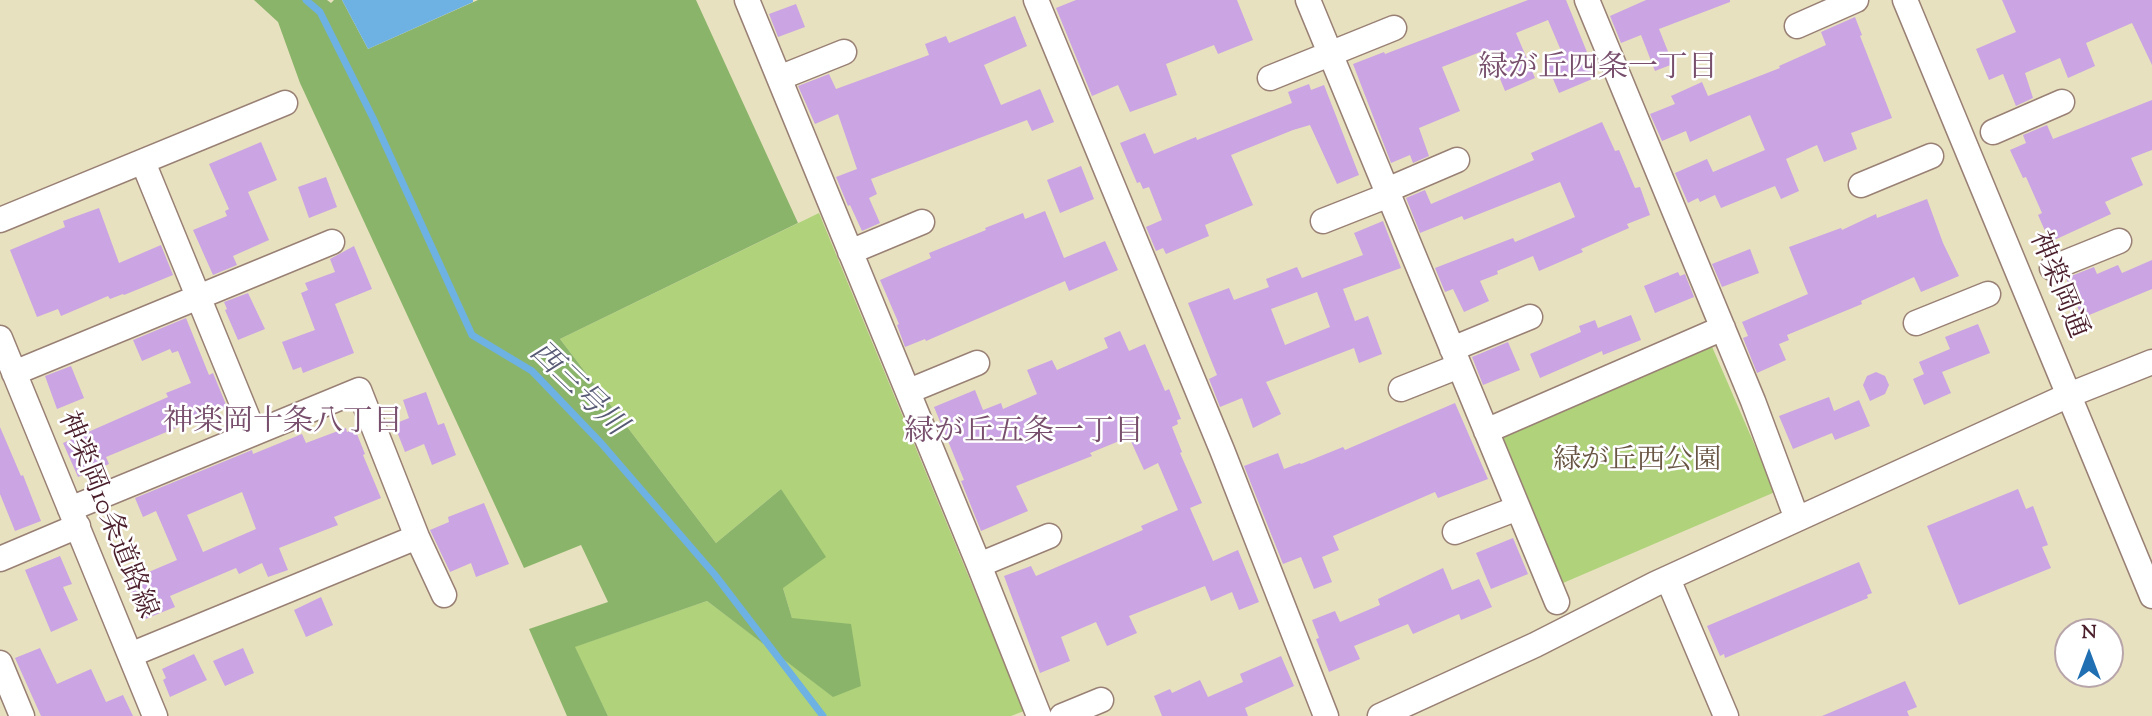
<!DOCTYPE html>
<meta charset="utf-8">
<style>
body{margin:0}
#map{position:relative;width:2152px;height:716px;overflow:hidden;background:#e8e1bf;font-family:"Sorts Mill Goudy",serif}
canvas{display:block}
.north{position:absolute;left:2054px;top:618px;width:70px;height:70px;box-sizing:border-box;background:#fff;border:2px solid #b7a5aa;border-radius:50%;rotate:0deg;font-size:19px;font-weight:700;line-height:28px;text-align:center;color:#4a1f2b}
.north::after{content:'';display:block;margin:auto;width:24px;height:32px;background:#1f6fb2;clip-path:polygon(50% 0,100% 100%,50% 72%,0 100%)}
</style>
<div id="map">
<canvas width="2152" height="716"></canvas>
<div class="north">N</div>
</div>
<script>
const ctx = document.querySelector('canvas').getContext('2d');
ctx.lineJoin = 'round';
function fill(path, color) { ctx.fillStyle = color; ctx.fill(path, 'evenodd'); }
const shape = rows => new Path2D(rows.map(r => 'M' + r).join(''));
function strokePath(path, color, width, dash) { ctx.strokeStyle = color; ctx.lineWidth = width; ctx.lineCap = dash ? 'butt' : 'round'; ctx.setLineDash(dash || []); ctx.stroke(path); }
function label(font, color, halo, rows, align = 'center') {
  ctx.font = font + ' "Sorts Mill Goudy","Noto Serif JP",serif'; ctx.lineWidth = 5; ctx.setLineDash([]); ctx.textBaseline = 'middle'; ctx.strokeStyle = halo; ctx.fillStyle = color; for (const [text, x, y, turn = 0] of rows) {
    ctx.save(); ctx.translate(x, y); ctx.rotate((+turn || 0) * Math.PI / 180); ctx.textAlign = isNaN(turn) ? turn : align; if (halo) ctx.strokeText(text, 0, 0); ctx.fillText(text, 0, 0); ctx.restore();
  }
}
const green = shape([
 [819,213,1024,711,1011,716,608,716,574,647,707,601,833,696,861,685,792,618,783,588,781,489,716,543,560,339],
 [1710,342,1775,492,1563,583,1499,433]
]);
const forest = shape([
 [254,0,327,0,331,3,334,0,342,0,368,49,478,0,696,0,798,223,560,339,716,543,781,489,826,557,783,588,792,618,851,624,861,686,833,697,707,601,575,647,608,716,567,716,529,629,608,602,581,545,524,568,300,83,278,22]
]);
const water = shape([
 [342,0,473,0,473,2,368,49]
]);
const stream = shape([
 [306,0,320,12,373,118,472,335,532,371,601,443,715,575,823,716]
]);
const building = shape([
 [1076,0,1237,0,1253,40,1218,54,1214,45,1166,64,1177,95,1130,112,1118,85,1092,96,1056,8],
 [1528,0,1566,0,1597,77,1559,93,1545,60,1562,53,1548,20,1516,33,1535,78,1505,91,1488,49,1442,67,1460,111,1419,128,1429,156,1413,163,1410,155,1391,163,1353,64,1384,52,1385,54],
 [1646,0,1730,0,1730,2,1659,29,1673,64,1655,71,1641,35,1621,43,1610,16],
 [2002,0,2152,0,2152,65,2132,23,2086,43,2095,66,2068,78,2060,58,2025,73,2033,98,2016,106,2003,74,1989,80,1976,49,2016,32],
 [796,4,805,27,778,37,769,14],
 [1015,16,1027,46,984,65,1001,105,1040,89,1054,122,1032,131,1027,120,871,179,877,194,869,198,880,223,862,231,850,205,848,206,836,177,857,169,838,114,815,124,798,86,829,74,836,89,929,55,925,44,946,36,949,43],
 [1855,17,1862,35,1860,36,1892,118,1851,133,1857,149,1824,162,1817,145,1786,159,1799,191,1781,199,1775,186,1721,208,1715,195,1700,202,1698,198,1688,203,1675,173,1707,159,1713,172,1765,150,1750,115,1690,142,1686,131,1662,141,1650,114,1675,104,1671,96,1702,82,1708,96,1780,68,1779,66,1826,45,1821,32],
 [1309,84,1311,90,1324,85,1359,175,1337,184,1310,125,1293,130,1231,155,1253,205,1205,225,1209,236,1166,254,1163,248,1156,251,1146,227,1162,220,1149,187,1143,189,1140,182,1137,183,1120,143,1145,133,1154,154,1196,137,1197,140,1292,103,1288,92],
 [2152,100,2152,150,2131,158,2143,185,2105,202,2111,214,2050,242,2038,215,2042,213,2026,177,2023,178,2010,150,2026,143,2023,135,2047,125,2053,139],
 [1602,122,1615,151,1619,150,1635,188,1640,187,1650,215,1627,224,1629,228,1581,249,1583,252,1539,271,1533,256,1497,271,1498,274,1480,281,1489,301,1464,312,1453,289,1445,292,1435,268,1513,238,1515,242,1575,217,1560,182,1464,220,1462,216,1420,233,1406,198,1425,190,1431,204,1534,160,1531,153],
 [261,142,277,180,248,192,269,240,233,256,237,265,213,275,193,230,227,216,225,211,229,209,209,164],
 [1081,166,1094,199,1060,213,1047,180],
 [326,177,337,207,309,218,298,187],
 [1927,199,1943,243,1959,276,1921,292,1914,277,1861,301,1862,304,1787,335,1789,340,1779,344,1786,360,1757,373,1743,338,1748,336,1742,322,1808,294,1789,247,1841,228,1842,230,1876,214,1877,218],
 [99,208,119,263,161,245,173,275,124,295,123,294,110,299,108,296,61,316,58,309,37,317,10,250,65,227,63,221],
 [1045,211,1064,258,1105,241,1118,270,1069,291,1065,281,926,341,925,339,905,347,897,325,899,324,880,280,931,258,929,253,986,230,985,228,1023,213,1025,219],
 [1383,221,1401,268,1343,289,1355,321,1368,316,1382,354,1359,363,1354,348,1266,382,1281,414,1253,428,1242,398,1220,407,1209,379,1217,375,1188,303,1229,288,1234,300,1269,287,1266,279,1297,267,1302,278,1363,255,1354,233],
 [1317,292,1330,327,1285,345,1271,309],
 [354,246,372,289,335,304,354,353,303,373,301,367,293,370,282,342,315,330,301,293,308,290,305,283,335,272,330,259],
 [1750,249,1759,273,1722,287,1712,264],
 [2152,260,2152,289,2082,318,2066,278,2094,267,2097,274,2118,265,2122,273],
 [1678,272,1680,276,1685,274,1694,297,1655,313,1644,286],
 [248,293,265,329,238,340,225,310,227,309,224,302],
 [1631,315,1641,340,1603,355,1602,351,1540,378,1530,354,1581,332,1579,326,1595,320,1598,328],
 [186,318,209,375,213,373,227,407,106,457,109,464,78,477,63,443,168,397,166,393,191,383,178,351,172,353,170,349,142,361,133,340],
 [1978,324,1990,353,1942,372,1951,393,1924,405,1913,379,1924,374,1919,362,1950,349,1945,337],
 [1120,331,1129,351,1145,344,1165,391,1169,389,1181,419,1177,420,1178,424,1172,427,1182,452,1180,453,1202,503,1190,508,1213,561,1238,550,1259,602,1239,610,1232,592,1211,601,1205,586,1129,616,1137,633,1107,646,1096,622,1061,637,1070,661,1040,673,1004,576,1031,566,1036,576,1143,530,1141,526,1178,510,1158,463,1144,470,1129,437,1090,453,1092,456,1016,486,1028,511,981,531,961,481,964,480,934,407,975,390,983,410,1001,403,1003,409,1037,394,1027,370,1052,360,1057,370,1108,348,1104,338],
 [1508,342,1520,370,1483,385,1472,357],
 [71,366,84,398,57,409,45,376],
 [1876,372,1885,376,1889,385,1885,394,1870,401,1863,385,1867,376],
 [426,392,438,425,444,423,456,455,432,465,424,444,405,452,394,424,409,418,403,400],
 [1829,397,1834,411,1859,400,1870,426,1835,440,1832,433,1793,449,1779,416],
 [1455,403,1488,479,1438,498,1435,492,1333,536,1339,550,1322,557,1332,582,1314,589,1301,557,1283,564,1244,466,1278,453,1284,469,1300,463,1301,464,1343,447,1345,450],
 [0,427,21,476,23,475,41,521,15,531,0,494],
 [346,428,347,432,355,429,365,454,363,455,381,498,334,517,338,525,279,548,288,570,268,577,262,563,239,574,236,568,170,596,175,607,143,620,122,573,140,565,144,574,177,560,156,511,143,517,135,498,252,450,253,454,302,434,306,443],
 [242,492,256,529,203,552,187,515],
 [2018,489,2026,509,2033,506,2048,545,2042,547,2051,568,1959,605,1927,526],
 [484,503,509,564,476,577,471,563,450,572,430,530,449,522,448,517],
 [1513,538,1528,574,1491,589,1476,553],
 [60,556,72,584,63,587,78,620,51,632,25,570],
 [1859,562,1872,593,1867,595,1868,598,1725,658,1724,654,1720,656,1707,626],
 [1443,568,1452,590,1479,579,1492,607,1461,620,1459,614,1413,634,1408,624,1354,646,1360,659,1329,672,1316,639,1319,638,1312,620,1335,611,1340,622,1380,605,1378,599],
 [321,597,333,625,306,637,294,610],
 [40,648,57,684,91,669,106,702,123,695,133,716,41,716,15,658],
 [243,648,254,673,225,686,213,661],
 [194,654,207,680,170,697,163,680,166,678,162,669],
 [1281,656,1294,686,1245,708,1248,716,1162,716,1154,696,1170,689,1172,693,1200,680,1208,697,1243,682,1240,674],
 [1905,681,1917,707,1907,711,1909,716,1822,716]
]);
const minor = shape([
 [747,0,979,565,1039,716],
 [1036,0,1222,450,1326,716],
 [1308,0,1557,602],
 [1587,0,1753,401,1797,519],
 [1905,0,2152,596],
 [1797,26,1856,0],
 [779,78,844,52],
 [1270,78,1394,28],
 [1993,132,2062,102],
 [143,162,254,433],
 [1861,185,1931,156],
 [1387,190,1457,160],
 [0,220,285,103],
 [1323,221,1389,195],
 [850,252,922,222],
 [2052,268,2119,241],
 [1916,323,1988,294],
 [0,338,155,716],
 [1452,349,1530,317],
 [14,373,332,242],
 [1401,389,1459,366],
 [909,391,977,363],
 [1486,431,1723,328],
 [70,509,359,390,417,537,444,595],
 [1455,532,1518,508],
 [0,559,78,526],
 [979,565,1049,536],
 [1668,579,1726,716],
 [130,655,417,537],
 [0,663,22,716],
 [1062,716,1101,700],
 [1380,716,1535,645,1655,584,2069,395,2152,362]
]);
const streetNames = [
 ["神楽岡通",2056,286,68],
 ["神楽岡10条道路線",105,516,68]
];
const parkNames = [
 ["緑が丘西公園",1637,463]
];
const neighbourhoodNames = [
 ["緑が丘四条一丁目",1598,71],
 ["神楽岡十条八丁目",283,425],
 ["緑が丘五条一丁目",1024,435]
];
const waterNames = [
 ["西三号川",576,391,44]
];
fill(green, '#afd27b');
fill(forest, '#8bb46b');
fill(water, '#6db2e3');
strokePath(stream, '#6db2e3', 7);
fill(building, '#caa4e3');
strokePath(minor, '#998075', 27);
strokePath(minor, '#fff', 24);
label('28px', '#4a1f2b', '#fff', streetNames);
label('28px', '#685543', '#fff', parkNames);
label('30px', '#774e6b', '#fff', neighbourhoodNames);
label('italic 30px', '#585a75', '#fff', waterNames);
</script>
